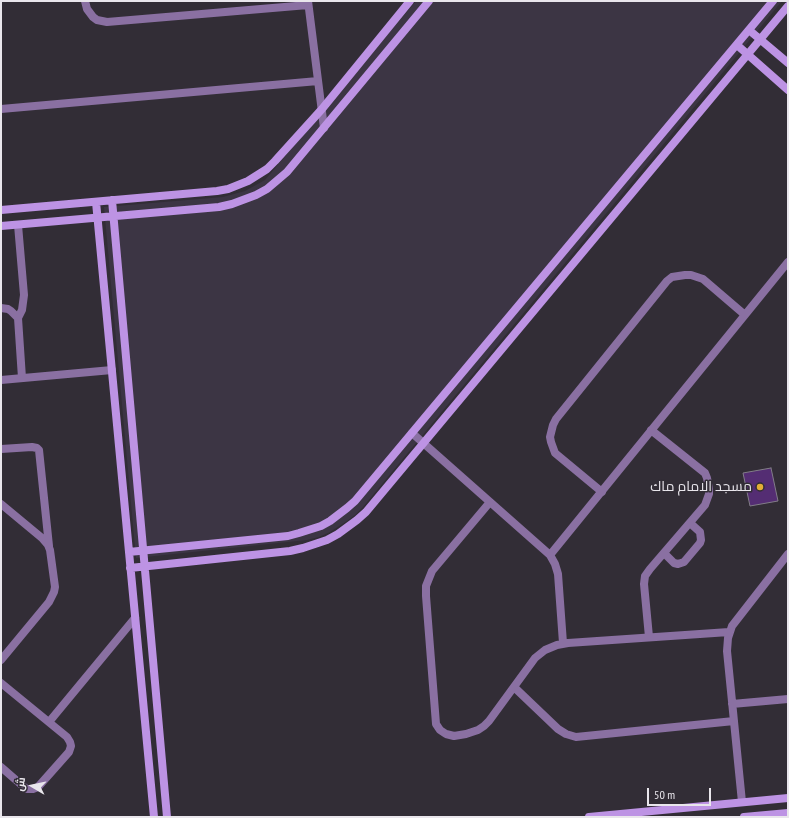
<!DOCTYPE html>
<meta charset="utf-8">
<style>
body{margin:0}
#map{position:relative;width:789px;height:818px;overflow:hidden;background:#322d36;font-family:"PT Sans Narrow",Cairo,sans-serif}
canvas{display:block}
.frame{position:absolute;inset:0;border:2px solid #e9e6ec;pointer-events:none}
.north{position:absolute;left:12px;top:766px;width:40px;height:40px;-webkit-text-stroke:3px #322d36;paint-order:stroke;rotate:279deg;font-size:11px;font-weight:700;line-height:16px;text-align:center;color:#e9e6ec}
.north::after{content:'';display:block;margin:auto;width:14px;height:18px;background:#e9e6ec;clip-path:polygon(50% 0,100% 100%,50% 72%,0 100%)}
.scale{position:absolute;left:647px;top:788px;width:64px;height:18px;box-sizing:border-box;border:2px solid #e9e6ec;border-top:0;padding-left:5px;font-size:12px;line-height:14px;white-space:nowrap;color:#e9e6ec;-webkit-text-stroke:3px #322d36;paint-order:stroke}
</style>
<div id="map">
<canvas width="789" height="818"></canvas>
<div class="frame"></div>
<div class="north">ش</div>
<div class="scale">50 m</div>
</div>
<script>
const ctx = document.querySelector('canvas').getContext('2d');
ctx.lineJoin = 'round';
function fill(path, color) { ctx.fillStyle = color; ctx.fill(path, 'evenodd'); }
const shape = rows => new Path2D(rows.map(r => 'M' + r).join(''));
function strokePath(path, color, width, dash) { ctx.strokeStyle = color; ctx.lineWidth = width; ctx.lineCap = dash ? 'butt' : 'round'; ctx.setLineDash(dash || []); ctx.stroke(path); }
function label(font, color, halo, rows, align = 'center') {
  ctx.font = font + ' "PT Sans Narrow",Cairo,sans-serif'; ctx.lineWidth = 3; ctx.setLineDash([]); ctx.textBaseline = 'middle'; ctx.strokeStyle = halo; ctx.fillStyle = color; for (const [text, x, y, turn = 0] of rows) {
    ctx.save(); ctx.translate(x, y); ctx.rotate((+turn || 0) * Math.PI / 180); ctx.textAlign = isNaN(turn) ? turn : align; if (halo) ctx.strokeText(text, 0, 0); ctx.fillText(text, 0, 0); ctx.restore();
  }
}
const built = shape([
 [416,1,782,1,363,507,355,515,347,521,330,532,319,537,307,540,136,558,104,207,223,197,245,191,265,180]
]);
const building = shape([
 [771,468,778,501,750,506,743,473,771,468]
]);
const street = shape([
 [85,1,87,9,93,17,97,20,107,22,308,5],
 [308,1,324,128],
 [1,109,318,81],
 [1,308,8,309,11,311,18,318,22,378],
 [18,318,22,310,24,295,18,225],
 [1,380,112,370],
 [412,433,550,555,555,564,558,574,563,643],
 [1,449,32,447,37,448,39,450,49,546],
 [602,492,555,453,551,442,550,437,553,425,556,419,667,281,672,277,685,275,691,275,703,279,745,315],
 [490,502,432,571,426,586,426,596,436,724,440,730,446,734,454,736,466,734,478,730,484,726,489,721,535,658,545,650,557,645,568,643,729,632],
 [1,504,42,538,48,545,50,550,55,587,54,592,49,602,1,660],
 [664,553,674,563,678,564,684,562,700,543,701,540,700,532,690,523],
 [550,555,788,262],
 [649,637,644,584,645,576,650,569,705,505,709,494,709,489,707,478,705,473,651,430],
 [1,683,67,737,70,742,71,746,69,752,38,787,33,789,27,789,24,787,1,767],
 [514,687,558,729,566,734,576,737,734,721],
 [732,704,788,699],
 [49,722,135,618],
 [742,802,727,651,728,638,732,626,788,554]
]);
const secondary = shape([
 [749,30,788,63],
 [737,45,788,90],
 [112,200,167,817],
 [96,202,154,817],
 [1,210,217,191,228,189,248,181,267,169,275,161,322,109,410,1],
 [1,226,219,207,232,204,256,195,267,189,287,172,429,1],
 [129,552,288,536,299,533,321,526,330,521,347,508,355,501,773,1],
 [130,568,290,551,303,548,327,540,338,534,357,520,366,512,788,6],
 [589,817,788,798],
 [744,817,788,813]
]);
const markers = [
 [760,487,4,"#e3ae35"]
];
const poiNames = [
 ["مسجد الامام ماك",752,487]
];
fill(built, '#3c3544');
fill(building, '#542d73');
strokePath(building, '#827d88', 1);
strokePath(street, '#8a70a2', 8);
strokePath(secondary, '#bd93e4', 8);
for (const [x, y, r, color] of markers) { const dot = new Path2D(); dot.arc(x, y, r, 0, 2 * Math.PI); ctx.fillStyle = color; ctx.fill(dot); strokePath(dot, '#322d36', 1.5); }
label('14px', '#e9e6ec', '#322d36', poiNames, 'right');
</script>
